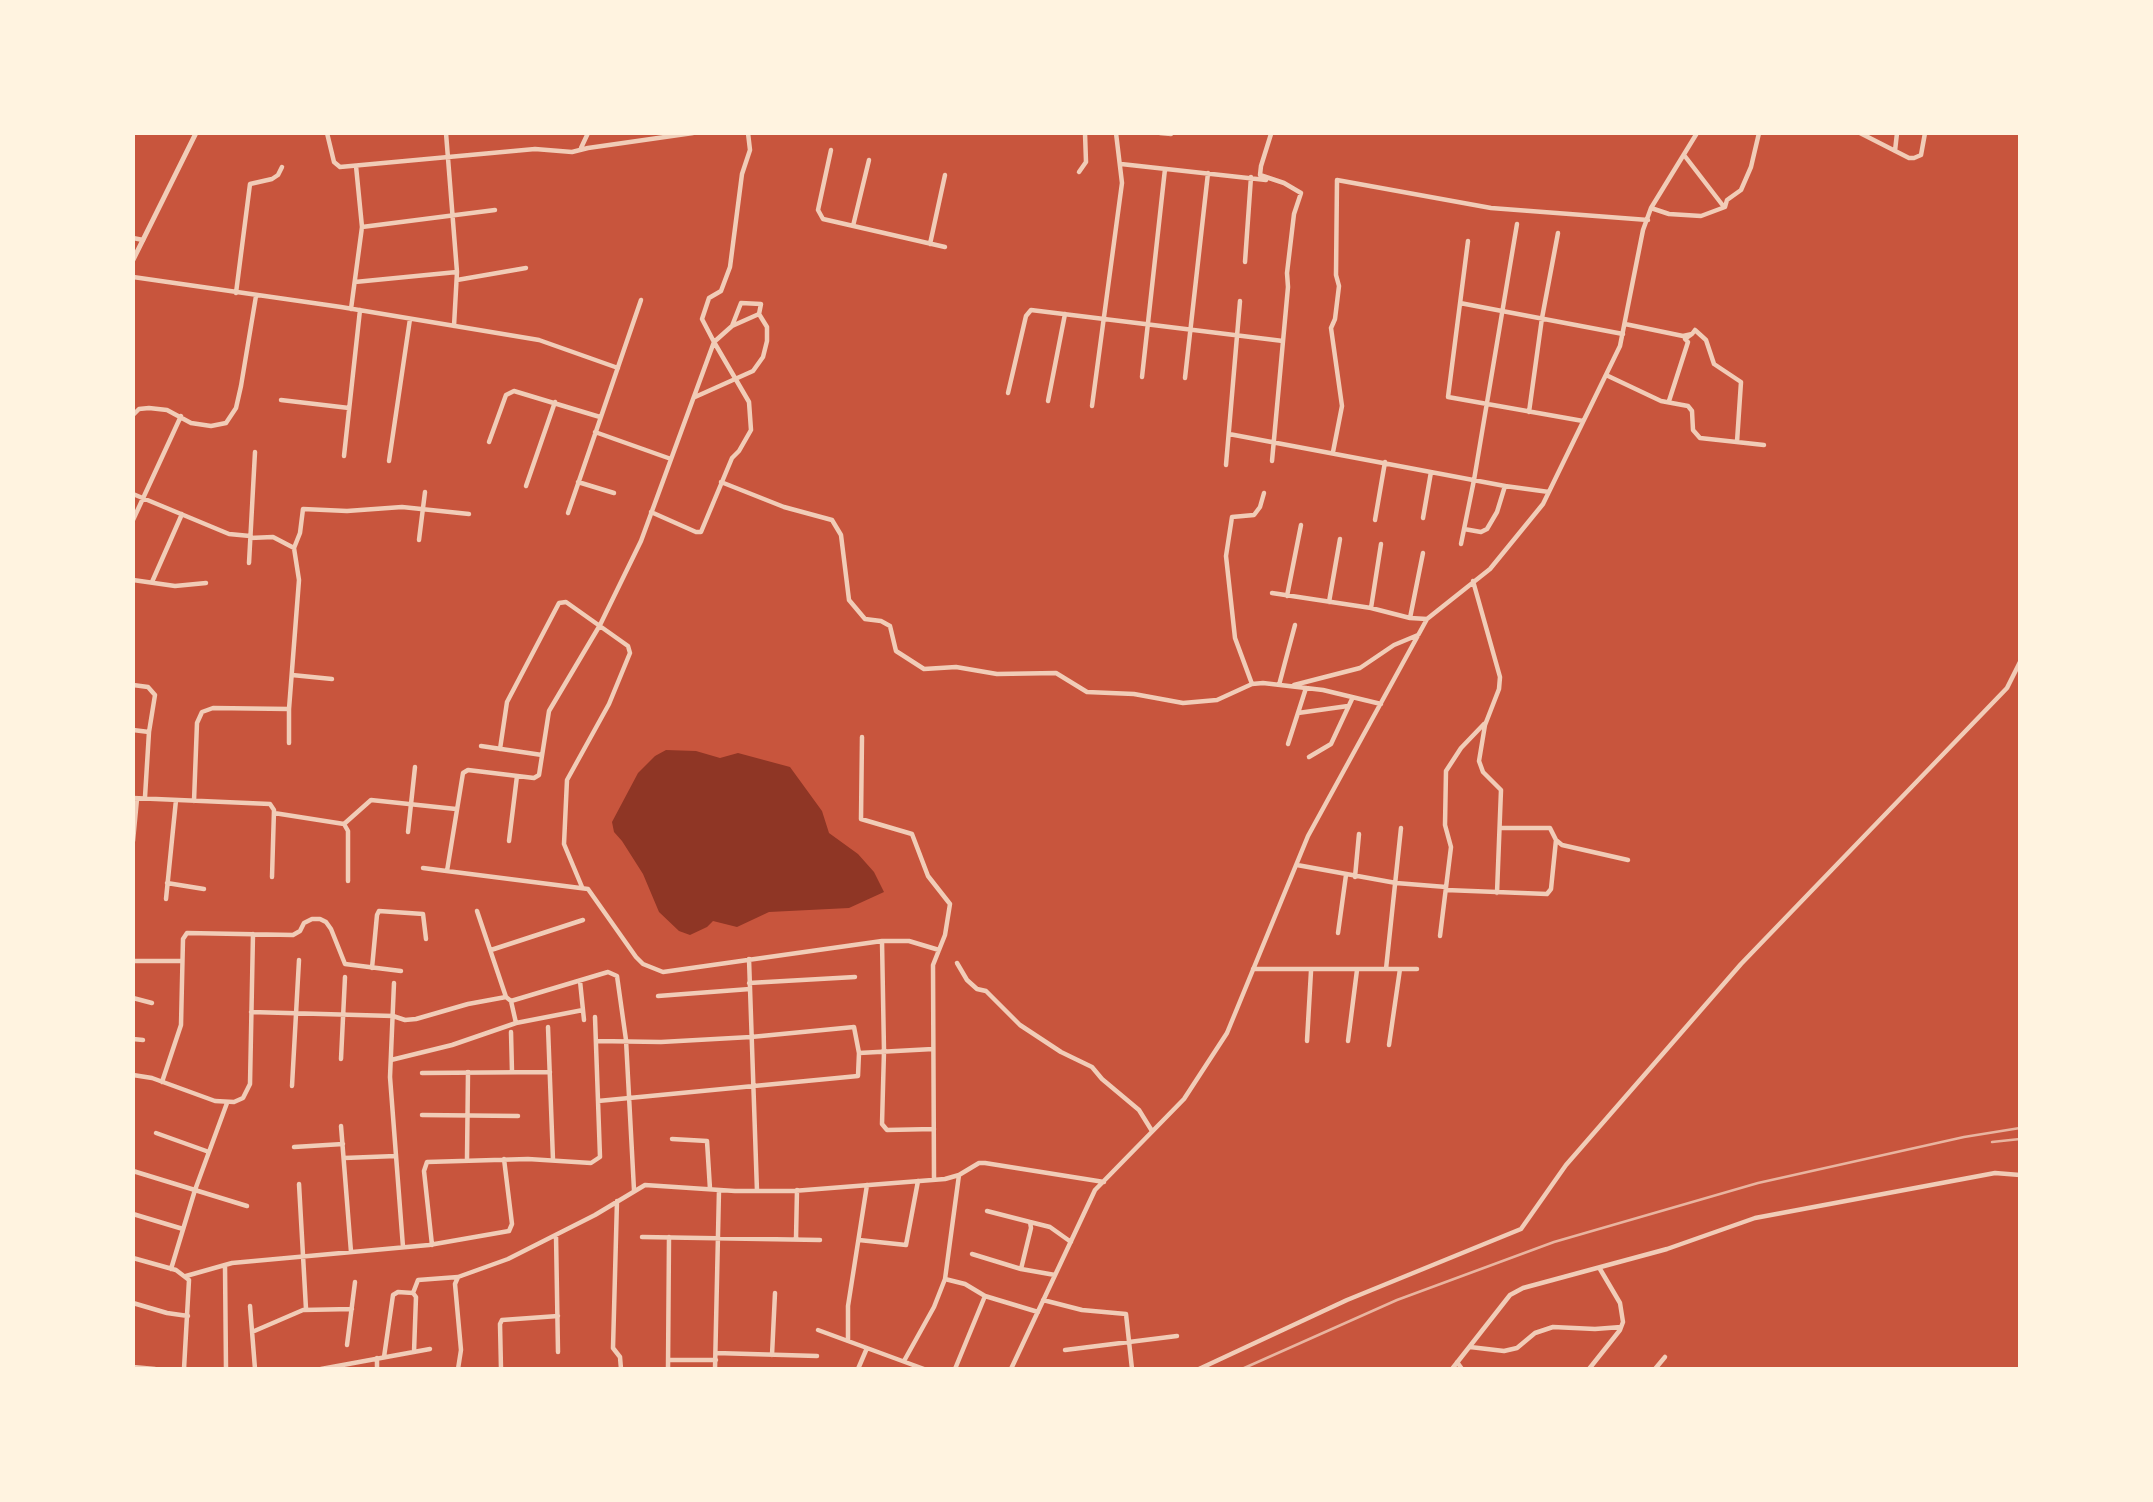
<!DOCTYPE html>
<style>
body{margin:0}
#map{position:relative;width:2153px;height:1502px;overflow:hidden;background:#c8553d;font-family:"Titillium Web",sans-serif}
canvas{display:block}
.frame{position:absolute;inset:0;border:135px solid #fff3e0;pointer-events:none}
</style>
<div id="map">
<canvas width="2153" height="1502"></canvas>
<div class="frame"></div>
</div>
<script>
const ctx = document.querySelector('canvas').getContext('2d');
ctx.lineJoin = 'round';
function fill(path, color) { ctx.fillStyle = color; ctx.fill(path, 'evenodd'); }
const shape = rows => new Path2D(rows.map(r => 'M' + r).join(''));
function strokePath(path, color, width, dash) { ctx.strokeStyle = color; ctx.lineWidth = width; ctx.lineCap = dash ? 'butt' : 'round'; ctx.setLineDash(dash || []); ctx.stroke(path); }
const water = shape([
 [666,750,696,751,720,758,738,753,790,767,822,811,829,833,858,854,874,872,884,892,849,908,769,912,737,927,713,921,707,927,690,935,679,931,659,912,643,874,622,841,614,832,612,822,638,773,655,756]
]);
const minor = shape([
 [327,133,334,162,340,167,535,149,572,152,588,148,693,133],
 [446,133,457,272,454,326],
 [1160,133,1171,134],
 [1860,133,1909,158,1914,158,1921,155,1925,133],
 [1271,134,1261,166,1260,175,1284,183,1301,193,1294,214,1287,273,1288,287,1272,461],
 [581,148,588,133],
 [831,150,818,210,823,219,945,247],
 [1895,151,1897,133],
 [1684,155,1724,207],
 [1121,164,1266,180],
 [1079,172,1086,162,1085,133],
 [1651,208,1669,214,1701,216,1725,207,1727,200,1741,190,1751,167,1759,133],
 [853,226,869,160],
 [362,227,495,210],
 [133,238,143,240],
 [1468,241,1448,397,1583,421],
 [930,244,945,175],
 [1245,262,1251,177],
 [133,277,341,307,539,340,618,368],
 [457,280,526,268],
 [355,282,457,272],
 [236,293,250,184,272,179,278,175,282,167],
 [1460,303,1623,334],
 [351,309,362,227,356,166],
 [1625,324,1683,336,1692,334,1685,339,1688,342,1669,401],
 [1692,334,1695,330,1706,340,1714,364,1741,382,1737,442],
 [1606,375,1661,401,1688,406,1692,411,1693,430,1700,438,1764,445],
 [1142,377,1165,169],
 [1185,378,1208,173],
 [1008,393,1026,316,1031,310,1283,341],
 [695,397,753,371,763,357,767,341,767,327,759,314],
 [281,400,349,408],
 [1048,401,1065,314],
 [1092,406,1122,183,1116,133],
 [1529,412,1542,318,1558,233],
 [133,415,139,409,149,408,167,410,191,423,211,426,226,423,236,408,241,386,256,296],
 [595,432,671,459],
 [1229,434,1505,486,1549,492],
 [489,442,506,395,514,391,600,417],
 [1333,452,1342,406,1331,328,1335,319,1339,286,1336,275,1337,180,1491,208,1648,220],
 [344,456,360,310],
 [389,461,410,319],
 [1226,465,1240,301],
 [578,482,614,493],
 [721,482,784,507,832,520,841,535,849,600,865,619,881,621,890,626,896,651,924,669,956,667,997,674,1056,673,1087,692,1134,694,1183,703,1217,700,1252,684,1263,683,1323,690,1381,704],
 [526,486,555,402],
 [133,494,229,534,250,536],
 [651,512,696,532,701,532,732,458,739,451,751,430,749,402,714,342,732,326,741,303,761,304,759,314,732,326],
 [568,513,641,300],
 [1423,518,1431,472],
 [133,520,181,416],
 [1375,520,1385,462],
 [1464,529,1481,532,1487,529,1497,512,1505,486],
 [250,538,273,537,294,548,300,533,303,509,347,511,402,507,469,514],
 [419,540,425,492],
 [1461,544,1474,480,1517,224],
 [249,563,255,452],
 [133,580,175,586,206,583],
 [1473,581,1500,677,1499,689,1485,725,1479,761,1483,772,1501,790,1497,893],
 [152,582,182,514],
 [1272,593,1371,608,1410,618,1427,619],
 [1287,596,1301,525],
 [1329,602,1340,539],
 [1371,608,1381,544],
 [1410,618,1423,553],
 [292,675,332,679],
 [1252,684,1235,638,1226,556,1232,517,1254,515,1260,507,1264,493],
 [133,685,148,687,155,695,149,732,145,797],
 [1279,685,1295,625],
 [1294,685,1360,668,1394,645,1418,635],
 [1298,713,1348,706],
 [133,730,149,732],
 [862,737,861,819,912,834,928,876,950,904,945,935,933,965,934,1180],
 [289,743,289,709,299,580,294,548],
 [1288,744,1306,688],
 [481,746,542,755],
 [500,749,507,702,559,603,566,602,628,646,630,653,609,704,567,780,564,844,582,887],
 [1309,757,1331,744,1352,699],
 [133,798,270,804,274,810,272,877],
 [194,801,197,723,202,712,213,708,289,709],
 [274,813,344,824,348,831,348,881],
 [344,824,371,800,456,809],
 [1500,828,1550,828,1556,840,1562,845,1628,860],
 [408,832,415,767],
 [133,841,137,799],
 [509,841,517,776],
 [1297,865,1396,883,1446,887],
 [423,868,588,889,636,957,643,964,663,972,882,941,909,941,939,950],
 [447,871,463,773,468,770,534,778,539,775,549,711,600,625,641,541,714,342,702,319,709,298,721,291,730,267,742,174,750,150,748,133],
 [1355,877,1359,834],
 [167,883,204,889],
 [1446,890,1547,894,1551,889,1556,840],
 [166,899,176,800],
 [477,911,506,997,511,1001,608,972,617,976,626,1040,634,1190],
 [1338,933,1346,875],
 [1440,936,1451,847,1445,825,1446,771,1461,748,1484,724],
 [882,941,884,1051,882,1124,887,1130,934,1129],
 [491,950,583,920],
 [749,959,757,1191],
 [133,961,182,961],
 [957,963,967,980,977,989,986,991,1020,1025,1061,1052,1092,1067,1102,1079,1139,1110,1152,1131],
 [372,968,377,915,379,911,423,914,426,939],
 [1253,969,1417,969],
 [1386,969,1401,828],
 [580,981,584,1020],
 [394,983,390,1077,403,1247],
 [749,983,855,977],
 [658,996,750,989],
 [133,998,152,1003],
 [251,1012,393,1016,405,1020,416,1019,468,1004,506,997],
 [516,1023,583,1010],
 [548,1027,553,1160],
 [511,1032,512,1072],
 [133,1039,143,1040],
 [596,1041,661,1042,751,1037,854,1027,859,1053],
 [1307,1041,1311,971],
 [1348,1041,1357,970],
 [1389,1045,1400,969],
 [341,1059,345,977],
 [391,1060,452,1045,516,1023,511,1001],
 [422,1073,550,1072],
 [133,1075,152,1078,215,1101,234,1102,243,1098,250,1084,253,934],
 [162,1082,181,1025,183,939,187,933,293,935,300,931,304,923,312,919,320,919,326,922,331,929,345,964,401,971],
 [292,1086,299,960],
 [598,1101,858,1076,859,1053,933,1049],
 [422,1115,518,1116],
 [341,1126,351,1252],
 [156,1133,209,1152],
 [672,1139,707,1141,710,1189],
 [294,1147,343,1144],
 [344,1158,396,1156],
 [467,1159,468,1072],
 [133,1171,247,1206],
 [299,1184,306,1309],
 [617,1201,613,1348,620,1357,621,1369],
 [987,1211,1030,1222,1031,1228,1021,1269],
 [133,1214,183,1229],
 [1030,1222,1050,1227,1071,1242],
 [556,1235,558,1352],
 [642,1237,820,1240],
 [796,1239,797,1190],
 [859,1240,906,1245,918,1181],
 [432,1245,424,1171,427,1162,528,1159,591,1163,600,1157,595,1017],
 [972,1254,1021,1269,1055,1275],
 [133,1258,176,1270,189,1280,184,1369],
 [225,1265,226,1369],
 [171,1269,195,1190,227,1103],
 [186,1276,232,1263,429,1245,509,1231,512,1224,504,1159],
 [945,1279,965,1284,985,1296,1038,1312],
 [413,1293,418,1280,458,1277],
 [1043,1300,1082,1310,1126,1314,1132,1369],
 [133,1303,167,1313,188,1316],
 [250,1306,255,1369],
 [818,1330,924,1369],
 [252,1332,303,1310,352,1309],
 [848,1341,848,1306,867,1185],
 [347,1345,355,1282],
 [1470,1347,1504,1351,1517,1348,1535,1333,1553,1327,1595,1329,1621,1327],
 [1065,1350,1177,1336],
 [716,1353,817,1356],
 [772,1355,775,1293],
 [384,1357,393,1295,398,1292,413,1293,416,1297,414,1352],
 [668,1360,716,1360],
 [904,1361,934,1307,945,1279,959,1175],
 [1457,1362,1462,1369],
 [133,1367,155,1369],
 [321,1369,430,1349],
 [377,1369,377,1358],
 [458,1369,461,1350,455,1284,458,1277,508,1259,595,1215,645,1185,735,1191,793,1191,945,1179,959,1175,979,1163,985,1163,1104,1182],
 [501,1369,500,1324,502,1320,558,1316],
 [668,1369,669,1237],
 [715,1369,719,1190],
 [858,1369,867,1348],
 [955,1369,985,1296],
 [1011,1369,1095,1190,1184,1099,1227,1033,1308,836,1427,619,1490,569,1543,504,1620,346,1643,230,1651,208,1697,133],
 [1199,1369,1347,1300,1521,1229,1566,1165,1741,964,2007,688,2020,662],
 [1452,1369,1510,1295,1523,1288,1667,1249,1755,1218,1995,1173,2020,1175],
 [1589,1369,1620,1330,1623,1322,1620,1303,1600,1269],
 [1655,1369,1665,1357]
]);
const tertiary = shape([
 [133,260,196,133]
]);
const rail = shape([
 [1992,1142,2020,1139],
 [1242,1369,1397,1300,1554,1242,1758,1183,1964,1137,2020,1128]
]);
fill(water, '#8f3625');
strokePath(minor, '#f1ccb7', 4.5);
strokePath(tertiary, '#f1ccb7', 5);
strokePath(rail, '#e9b49f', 2.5);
</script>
